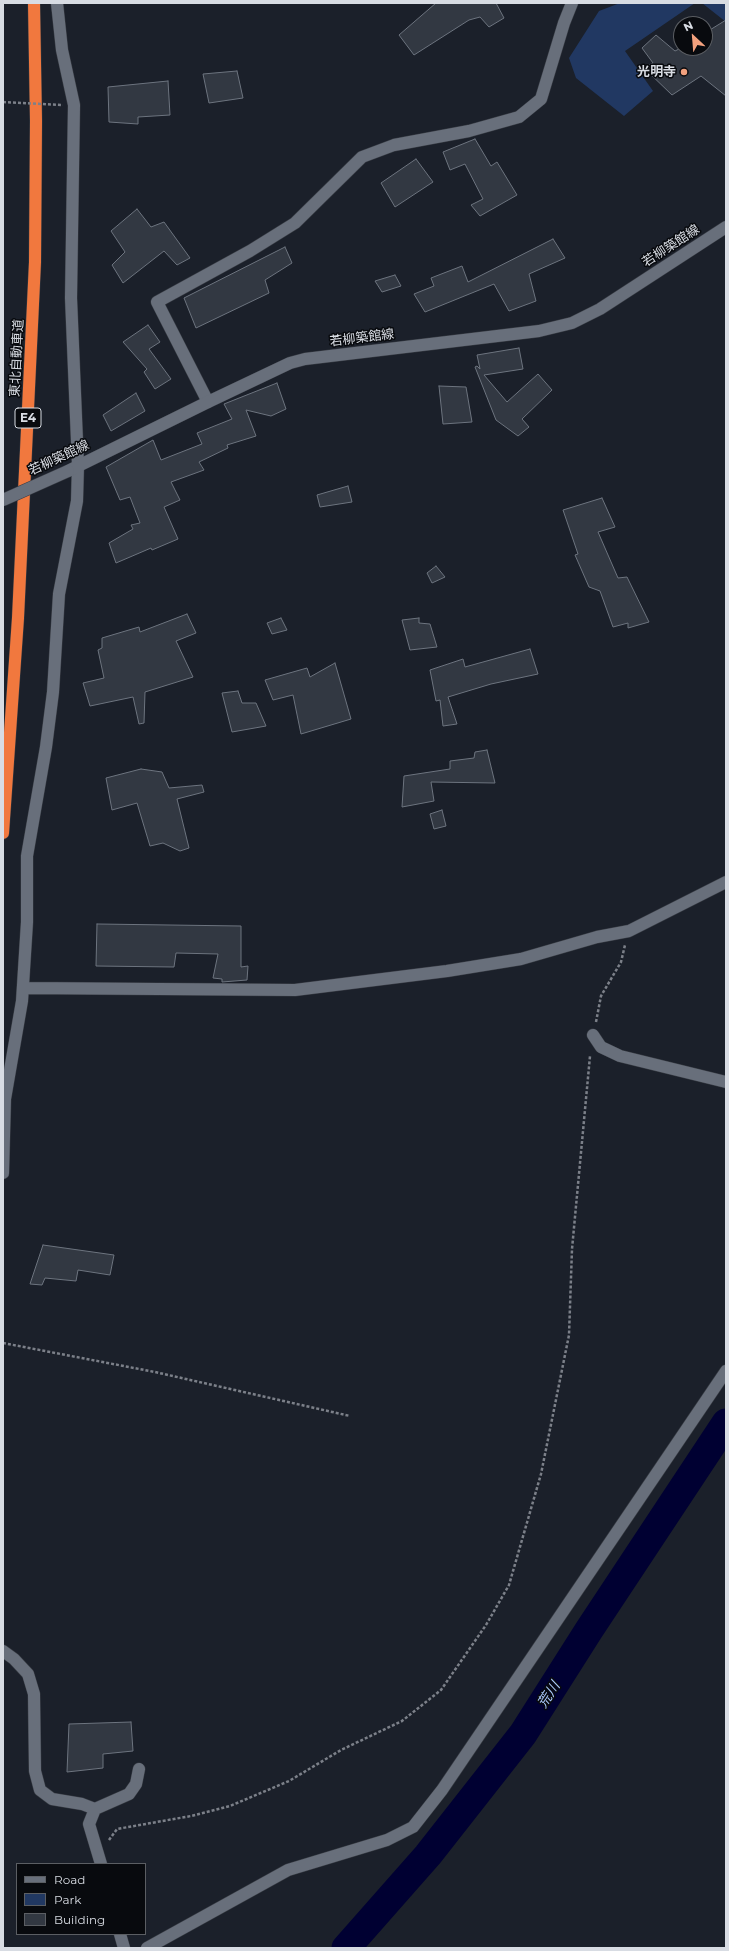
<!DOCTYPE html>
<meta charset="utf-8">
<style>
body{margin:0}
#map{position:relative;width:729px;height:1951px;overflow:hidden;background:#1b202a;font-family:Montserrat,sans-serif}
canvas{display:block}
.frame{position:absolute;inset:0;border:4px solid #d8dce3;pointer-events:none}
.legend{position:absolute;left:16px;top:1863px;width:130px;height:72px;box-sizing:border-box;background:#080a0e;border:1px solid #5b5e63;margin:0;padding:5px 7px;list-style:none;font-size:12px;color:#d8dce3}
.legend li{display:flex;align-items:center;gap:8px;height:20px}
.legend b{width:20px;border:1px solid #5b5e63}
.north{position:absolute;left:673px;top:16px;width:40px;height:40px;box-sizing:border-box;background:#080a0e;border:1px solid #5b5e63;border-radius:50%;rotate:334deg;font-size:11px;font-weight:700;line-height:16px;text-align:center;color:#d8dce3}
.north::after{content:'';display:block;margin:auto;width:14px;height:18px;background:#f2a17e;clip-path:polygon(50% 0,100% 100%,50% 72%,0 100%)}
</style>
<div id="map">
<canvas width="729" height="1951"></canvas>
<div class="frame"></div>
<ul class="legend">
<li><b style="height:5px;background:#686f7b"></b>Road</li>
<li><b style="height:11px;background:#213862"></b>Park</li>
<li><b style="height:11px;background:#323842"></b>Building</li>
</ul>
<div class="north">N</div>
</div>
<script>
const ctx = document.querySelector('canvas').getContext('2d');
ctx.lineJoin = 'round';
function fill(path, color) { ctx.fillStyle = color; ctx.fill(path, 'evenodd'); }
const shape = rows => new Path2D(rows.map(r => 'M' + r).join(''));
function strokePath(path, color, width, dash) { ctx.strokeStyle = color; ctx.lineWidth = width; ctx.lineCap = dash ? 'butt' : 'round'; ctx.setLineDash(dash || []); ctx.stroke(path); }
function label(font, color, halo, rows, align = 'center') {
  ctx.font = font + ' Montserrat,"Noto Sans JP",sans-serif'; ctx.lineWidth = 3; ctx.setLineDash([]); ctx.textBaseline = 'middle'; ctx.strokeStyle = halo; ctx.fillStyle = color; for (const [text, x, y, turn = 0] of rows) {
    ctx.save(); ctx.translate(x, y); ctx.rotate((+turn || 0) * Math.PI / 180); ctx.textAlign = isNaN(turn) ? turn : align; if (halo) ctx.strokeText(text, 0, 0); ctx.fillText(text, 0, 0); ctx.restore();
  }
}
const green = shape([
 [620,3,695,3,625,51,653,91,624,116,576,78,569,58,599,11],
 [702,3,726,3,726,22]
]);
const river = shape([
 [346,1948,428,1855,523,1734,589,1630,726,1423]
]);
const building = shape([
 [436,3,496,3,504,18,489,27,480,17,469,20,414,55,399,35,436,3],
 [726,20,726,96,701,76,672,95,644,68,653,63,642,48,656,35,675,51,681,48,705,48,705,33,726,20],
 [237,71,243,98,209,103,203,74,237,71],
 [168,81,170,115,138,117,138,124,109,122,108,87,168,81],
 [475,139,491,166,497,162,517,195,480,216,471,205,483,199,465,164,450,170,443,152,475,139],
 [416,159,433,182,395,207,381,183,416,159],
 [137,209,151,227,164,222,190,258,177,265,164,251,123,283,112,265,125,252,111,231,137,209],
 [553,239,565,258,529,274,536,301,509,311,494,284,425,312,414,294,434,286,431,278,462,266,468,282,553,239],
 [285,247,292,263,265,280,269,293,196,328,184,298,285,247],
 [395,275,401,286,382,292,375,281,395,275],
 [148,325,160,342,149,349,171,379,155,389,144,372,147,369,123,342,148,325],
 [519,348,523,369,484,375,507,402,538,374,552,390,522,419,529,427,518,436,496,420,475,367,477,366,480,369,477,355,519,348],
 [277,383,286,409,271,416,246,410,256,436,227,445,228,448,199,462,204,470,171,482,180,500,164,507,178,539,152,550,151,548,116,563,109,543,133,529,131,525,140,523,130,497,120,500,106,467,153,440,161,460,202,444,197,433,232,419,224,404,277,383],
 [439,386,466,387,472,422,443,424,439,386],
 [136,393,145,411,111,431,103,415,136,393],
 [348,486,352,502,320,507,317,495,348,486],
 [602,498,615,527,598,532,618,578,627,577,649,622,628,628,628,623,613,627,600,591,589,587,575,555,578,554,563,510,602,498],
 [436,566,445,577,432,583,427,573,436,566],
 [187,614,196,633,176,641,193,677,145,692,144,723,139,724,133,697,90,706,83,683,104,678,98,650,102,648,102,638,139,627,140,632,187,614],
 [281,618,287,630,272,634,267,623,281,618],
 [419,618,419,623,430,624,437,647,410,650,402,620,419,618],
 [530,649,538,674,491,684,448,697,457,724,443,726,440,700,436,701,430,670,463,659,465,667,530,649],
 [335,663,351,719,301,734,293,695,273,700,265,680,307,668,310,677,335,663],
 [238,691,242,703,256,703,266,726,232,732,222,693,238,691],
 [487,750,495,783,431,782,434,801,402,807,404,776,450,769,450,761,474,758,475,752,487,750],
 [141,769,162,772,169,788,202,785,204,792,177,799,189,848,180,851,163,843,150,846,137,803,112,810,106,778,141,769],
 [442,810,446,826,434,829,430,814,442,810],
 [97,924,241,926,241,967,248,966,247,980,222,982,222,979,213,978,218,954,176,953,174,967,96,966,97,924],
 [43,1245,114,1255,110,1275,78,1270,76,1281,45,1278,42,1285,30,1284,43,1245],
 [131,1722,133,1751,103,1754,103,1768,67,1772,69,1724,131,1722]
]);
const path = shape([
 [596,1022,601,996,621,962,625,945],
 [3,1343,155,1372,350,1416],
 [109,1840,117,1829,191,1816,230,1806,289,1781,341,1750,402,1721,441,1690,486,1625,509,1585,541,1474,569,1335,572,1249,590,1056]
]);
const street = shape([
 [208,402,157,302,250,251,295,223,362,157,394,145,469,131,519,117,541,99,564,23,572,3],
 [23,988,295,990,447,971,521,959,597,937,629,931,726,882],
 [593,1035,601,1047,620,1056,726,1082],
 [3,1173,5,1099,22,1001,27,922,27,856,46,747,53,692,59,594,77,501,78,465,71,298,74,105,62,50,57,3],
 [3,1651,14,1659,28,1674,34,1694,35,1771,40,1790,52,1799,82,1804,95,1809],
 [101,1864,89,1824,95,1809,129,1794,136,1784,139,1769],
 [120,1934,124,1948],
 [147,1948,288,1870,387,1840,413,1827,442,1790,726,1371]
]);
const secondary = shape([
 [68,471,208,402,290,363,305,359,539,331,572,323,600,309,726,227]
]);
const highway = shape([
 [3,833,18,618,35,262,36,121,34,3]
]);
const pathBridge = shape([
 [3,102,63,105]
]);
const secondaryBridge = shape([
 [3,500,68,471]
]);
const markers = [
 [684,72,4,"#f2a17e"]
];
const shields = [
 [28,418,26]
];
const shieldNames = [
 ["E4",28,418]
];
const poiNames = [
 ["光明寺",676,72]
];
const streetNames = [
 ["若柳築館線",671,246,-33],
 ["若柳築館線",362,338,-7],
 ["東北自動車道",17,358,-87],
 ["若柳築館線",59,458,-25]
];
const waterNames = [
 ["荒川",549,1695,-57]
];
fill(green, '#213862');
strokePath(river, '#000032', 29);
fill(building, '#323842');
strokePath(building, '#6d747f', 1);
strokePath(street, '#383c44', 13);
strokePath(secondary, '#383c44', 13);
strokePath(highway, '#383c44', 13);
strokePath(path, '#7c8089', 2.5, [3, 2]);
strokePath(street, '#686f7b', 12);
strokePath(secondary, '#686f7b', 12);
strokePath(highway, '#f1783e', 12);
strokePath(secondaryBridge, '#383c44', 13, []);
strokePath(pathBridge, '#7c8089', 2.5, [3, 2]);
strokePath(secondaryBridge, '#686f7b', 12);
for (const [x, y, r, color] of markers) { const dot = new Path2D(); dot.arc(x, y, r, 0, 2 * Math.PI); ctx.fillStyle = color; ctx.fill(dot); strokePath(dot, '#080a0e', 1.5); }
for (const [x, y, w] of shields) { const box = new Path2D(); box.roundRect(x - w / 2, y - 10, w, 20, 3); ctx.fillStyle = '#080a0e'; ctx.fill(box); strokePath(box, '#d8dce3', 1); }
label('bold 12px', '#d8dce3', null, shieldNames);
label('bold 13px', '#d8dce3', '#080a0e', poiNames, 'right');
label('13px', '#d8dce3', '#080a0e', streetNames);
label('italic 14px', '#aac8fc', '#080a0e', waterNames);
</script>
